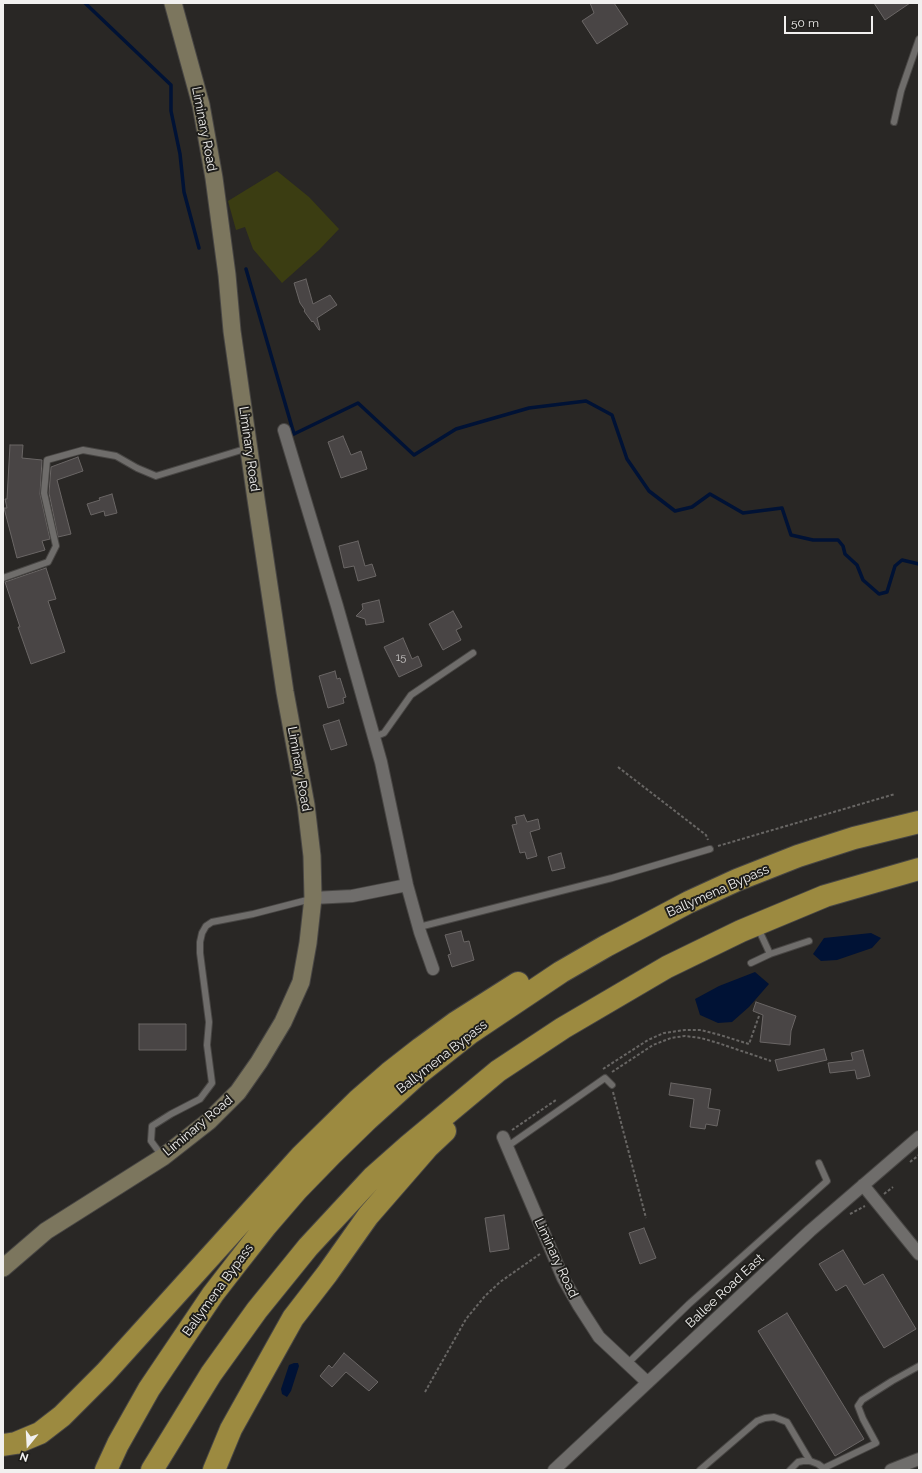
<!DOCTYPE html>
<style>
body{margin:0}
#map{position:relative;width:922px;height:1473px;overflow:hidden;background:#292725;font-family:Raleway,sans-serif}
canvas{display:block}
.frame{position:absolute;inset:0;border:4px solid #f1f0ef;pointer-events:none}
.north{position:absolute;left:8px;top:1425px;width:40px;height:40px;-webkit-text-stroke:3px #1f1e1b;paint-order:stroke;rotate:198deg;font-size:11px;font-weight:700;line-height:16px;text-align:center;color:#f1f0ef}
.north::after{content:'';display:block;margin:auto;width:14px;height:18px;background:#f1f0ef;clip-path:polygon(50% 0,100% 100%,50% 72%,0 100%)}
.scale{position:absolute;left:784px;top:16px;width:89px;height:18px;box-sizing:border-box;border:2px solid #f1f0ef;border-top:0;padding-left:5px;font-size:12px;line-height:14px;white-space:nowrap;color:#f1f0ef;-webkit-text-stroke:3px #1f1e1b;paint-order:stroke}
</style>
<div id="map">
<canvas width="922" height="1473"></canvas>
<div class="frame"></div>
<div class="north">N</div>
<div class="scale">50 m</div>
</div>
<script>
const ctx = document.querySelector('canvas').getContext('2d');
ctx.lineJoin = 'round';
function fill(path, color) { ctx.fillStyle = color; ctx.fill(path, 'evenodd'); }
const shape = rows => new Path2D(rows.map(r => 'M' + r).join(''));
function strokePath(path, color, width, dash) { ctx.strokeStyle = color; ctx.lineWidth = width; ctx.lineCap = dash ? 'butt' : 'round'; ctx.setLineDash(dash || []); ctx.stroke(path); }
function label(font, color, halo, rows, align = 'center') {
  ctx.font = font + ' Raleway,sans-serif'; ctx.lineWidth = 4; ctx.setLineDash([]); ctx.textBaseline = 'middle'; ctx.strokeStyle = halo; ctx.fillStyle = color; for (const [text, x, y, turn = 0] of rows) {
    ctx.save(); ctx.translate(x, y); ctx.rotate((+turn || 0) * Math.PI / 180); ctx.textAlign = isNaN(turn) ? turn : align; if (halo) ctx.strokeText(text, 0, 0); ctx.fillText(text, 0, 0); ctx.restore();
  }
}
const green = shape([
 [277,171,309,197,339,229,319,250,282,283,253,249,245,227,236,230,228,201]
]);
const water = shape([
 [871,933,881,938,872,948,837,960,821,961,813,954,824,938],
 [755,972,769,984,749,1007,732,1022,718,1023,700,1015,695,999,719,986],
 [294,1363,298,1363,299,1366,291,1391,287,1397,282,1394,281,1389,289,1365]
]);
const stream = shape([
 [85,3,171,85,171,111,180,154,184,192,199,248],
 [246,269,294,434,358,403,414,455,456,429,529,408,586,401,612,415,627,459,649,491,675,511,692,507,710,494,743,513,782,508,791,535,813,540,838,540,843,546,845,554,857,565,863,580,879,594,887,592,895,566,902,560,919,564]
]);
const building = shape([
 [590,3,614,3,628,24,597,44,582,21,594,13,590,3],
 [874,3,910,3,885,20,874,3],
 [306,279,313,304,330,295,337,305,317,318,320,330,319,330,313,321,312,322,304,311,305,310,300,303,294,283,306,279],
 [343,436,351,455,361,451,367,469,341,478,328,442,343,436],
 [10,445,23,445,22,458,42,460,40,494,50,539,42,541,45,550,17,558,4,508,7,508,5,499,7,499,10,445],
 [78,457,83,471,57,480,71,534,58,537,49,493,51,467,78,457],
 [112,494,117,513,105,516,104,511,91,515,87,504,100,500,99,498,112,494],
 [358,541,365,566,372,564,376,576,358,581,354,566,344,568,339,546,358,541],
 [46,568,56,599,48,601,65,652,31,664,18,627,20,627,5,582,46,568],
 [379,600,384,622,366,625,365,619,356,616,363,609,362,604,379,600],
 [453,611,462,627,456,630,461,640,443,650,429,624,453,611],
 [403,638,412,659,418,656,422,666,399,677,384,647,403,638],
 [335,671,337,679,340,678,346,697,343,698,344,703,328,708,319,676,335,671],
 [339,720,347,745,331,750,323,725,339,720],
 [524,815,527,822,538,819,540,829,530,832,537,856,527,859,525,852,520,853,512,825,517,824,515,817,524,815],
 [561,853,565,868,552,871,548,857,561,853],
 [461,931,464,942,469,941,474,960,452,967,448,955,451,954,445,935,461,931],
 [756,1002,796,1016,791,1031,790,1045,760,1042,763,1015,753,1011,756,1002],
 [139,1024,186,1024,186,1050,139,1050,139,1024],
 [824,1049,827,1060,778,1071,775,1060,824,1049],
 [863,1050,870,1076,857,1079,855,1070,830,1073,828,1063,853,1060,851,1053,863,1050],
 [671,1083,711,1089,708,1108,720,1110,717,1126,706,1124,705,1129,690,1127,694,1099,669,1095,671,1083],
 [504,1215,509,1249,490,1252,485,1218,504,1215],
 [644,1228,656,1258,640,1264,629,1233,644,1228],
 [843,1250,864,1285,883,1274,916,1329,884,1348,846,1285,836,1291,819,1264,843,1250],
 [787,1313,864,1439,835,1456,758,1331,787,1313],
 [344,1353,378,1382,369,1391,346,1372,332,1387,320,1376,329,1365,332,1368,344,1353]
]);
const path = shape([
 [618,767,706,835,708,840],
 [718,846,895,794],
 [603,1069,648,1040,664,1033,685,1030,701,1030,720,1035,749,1044,759,1016],
 [612,1072,653,1045,671,1038,685,1036,701,1038,718,1043,771,1061],
 [613,1092,646,1218],
 [512,1130,556,1100],
 [910,1162,919,1155],
 [884,1194,893,1187],
 [850,1214,865,1206],
 [425,1392,466,1319,485,1296,500,1282,540,1254]
]);
const lane = shape([
 [894,122,901,91,919,39],
 [3,578,48,562,56,546,44,493,47,460,83,450,116,456,137,468,156,476,248,448],
 [374,737,384,733,411,695,473,653],
 [419,927,612,878,710,849],
 [758,928,770,954],
 [751,963,770,954,809,941],
 [508,1146,605,1078,612,1085],
 [162,1156,151,1141,152,1126,171,1114,200,1099,212,1083,207,1045,209,1022,200,953,200,942,202,933,206,926,212,922,253,914,311,899],
 [627,1364,689,1304,827,1181,819,1163],
 [824,1468,876,1443,863,1419,858,1406,862,1400,892,1381,919,1366],
 [700,1470,757,1421,765,1418,774,1417,787,1422,810,1461],
 [790,1470,798,1462,803,1461,810,1461,818,1464,826,1470]
]);
const street = shape([
 [284,430,337,606,381,762,407,885,420,932,433,969],
 [313,898,352,896,407,885],
 [503,1137,563,1278,579,1306,599,1337,647,1382],
 [863,1185,919,1254],
 [554,1470,810,1231,919,1137],
 [891,1470,919,1459]
]);
const secondary = shape([
 [3,1268,46,1231,163,1157,209,1121,238,1092,259,1062,283,1022,301,982,308,943,313,898,312,856,306,805,285,692,256,499,232,331,227,275,214,178,201,105,173,3]
]);
const highway = shape([
 [3,1445,16,1443,40,1433,62,1416,105,1373,301,1156,358,1100,389,1073,421,1048,455,1023,518,983],
 [106,1470,118,1444,149,1389,213,1294,237,1263,266,1226,297,1190,332,1154,368,1119,418,1074,470,1033,561,972,606,946,689,902,737,880,798,856,854,838,919,822],
 [152,1470,211,1374,257,1310,308,1247,373,1177,408,1146,498,1071,563,1028,667,967,741,931,825,896,919,869],
 [214,1470,231,1429,293,1318,327,1274,368,1216,428,1147,445,1131]
]);
const numberNames = [
 ["15",401,658]
];
const streetNames = [
 ["Liminary Road",204,129,79],
 ["Liminary Road",249,449,82],
 ["Liminary Road",299,769,80],
 ["Ballymena Bypass",718,891,-24],
 ["Ballymena Bypass",442,1057,-38],
 ["Liminary Road",198,1126,-40],
 ["Liminary Road",556,1258,65],
 ["Ballymena Bypass",218,1290,-54],
 ["Ballee Road East",725,1291,-43]
];
fill(green, '#3b3d12');
fill(water, '#001235');
strokePath(stream, '#001235', 3.5);
fill(building, '#494545');
strokePath(building, '#6a6665', 1);
strokePath(lane, '#484644', 8);
strokePath(street, '#484644', 14);
strokePath(secondary, '#484644', 19);
strokePath(highway, '#484644', 24);
strokePath(path, '#686664', 2, [3, 2]);
strokePath(lane, '#6f6d6b', 6);
strokePath(street, '#6f6d6b', 12);
strokePath(secondary, '#7c765e', 17);
strokePath(highway, '#9c8a40', 22);
label('11px', '#c7c5c4', null, numberNames);
label('13px', '#f1f0ef', '#1f1e1b', streetNames);
</script>
